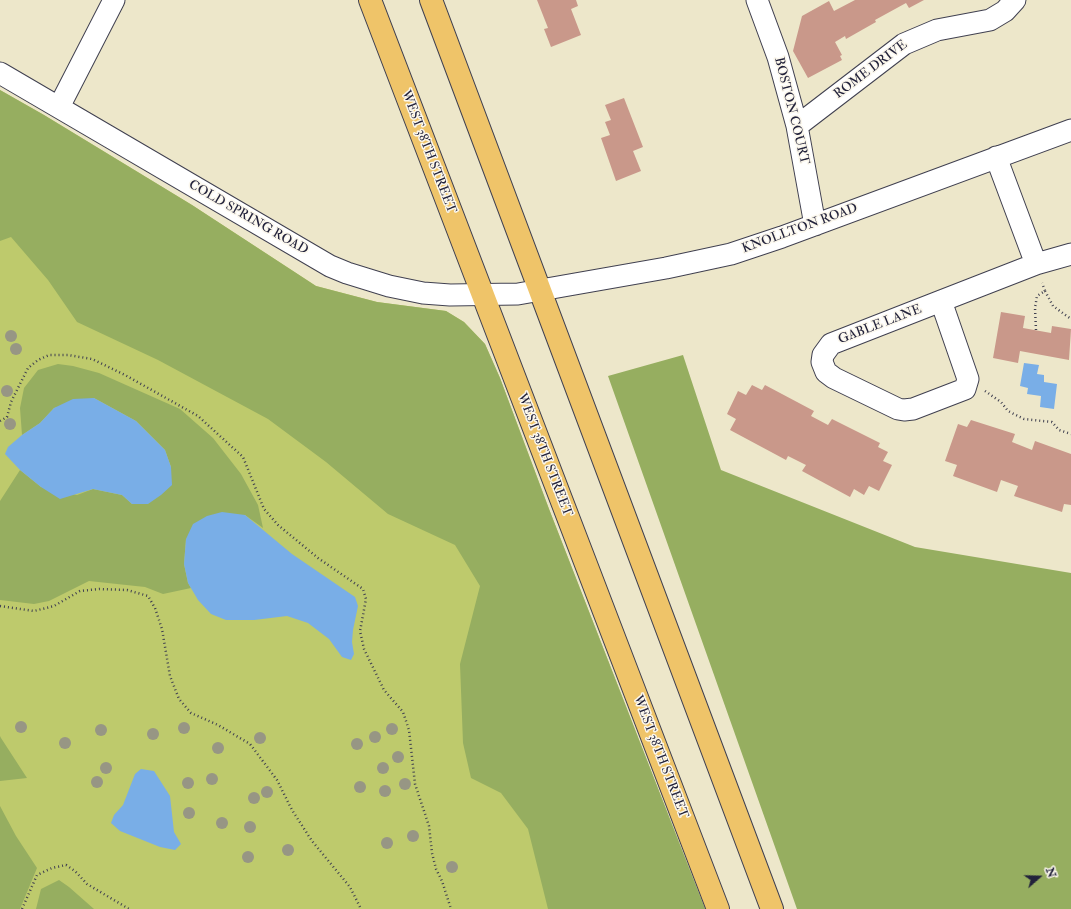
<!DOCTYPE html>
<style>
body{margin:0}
#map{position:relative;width:1071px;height:909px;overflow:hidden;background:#ede7ca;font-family:"IM FELL Double Pica",serif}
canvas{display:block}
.north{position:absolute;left:1019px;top:857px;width:40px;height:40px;-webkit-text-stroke:3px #fbf7ec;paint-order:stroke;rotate:70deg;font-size:11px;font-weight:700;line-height:16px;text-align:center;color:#22223b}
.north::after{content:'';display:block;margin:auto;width:14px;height:18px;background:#22223b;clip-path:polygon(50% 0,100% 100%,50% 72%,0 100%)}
</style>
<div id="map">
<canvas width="1071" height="909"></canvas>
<div class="north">N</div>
</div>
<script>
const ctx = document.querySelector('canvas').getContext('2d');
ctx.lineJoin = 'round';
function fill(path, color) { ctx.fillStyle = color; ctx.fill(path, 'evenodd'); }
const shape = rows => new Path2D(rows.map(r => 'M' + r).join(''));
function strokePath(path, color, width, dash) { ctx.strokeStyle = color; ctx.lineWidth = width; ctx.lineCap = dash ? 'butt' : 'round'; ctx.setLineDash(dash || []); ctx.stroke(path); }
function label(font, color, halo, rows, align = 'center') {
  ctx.font = font + ' "IM FELL Double Pica",serif'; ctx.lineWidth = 3; ctx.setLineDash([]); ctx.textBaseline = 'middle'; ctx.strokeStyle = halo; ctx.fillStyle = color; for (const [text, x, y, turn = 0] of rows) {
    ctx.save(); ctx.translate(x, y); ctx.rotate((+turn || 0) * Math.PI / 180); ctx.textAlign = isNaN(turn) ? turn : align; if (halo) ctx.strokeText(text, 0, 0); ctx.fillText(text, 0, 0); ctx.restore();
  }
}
const green = shape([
 [0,90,44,115,192,205,316,286,377,302,446,311,464,322,485,344,500,378,549,509,705,909,0,909]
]);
const forest = shape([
 [0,90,44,115,192,205,316,286,377,302,446,311,464,322,485,344,500,378,549,509,705,909,548,909,528,829,501,793,471,778,463,743,460,664,480,586,455,545,388,514,326,462,268,419,158,360,77,322,48,280,11,237,0,241],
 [683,355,721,470,915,547,1071,573,1071,909,797,909,608,376],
 [58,364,73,366,99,373,180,409,213,438,241,474,258,505,263,528,245,515,186,539,184,564,188,583,191,588,163,594,145,587,89,581,49,601,34,604,0,600,0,501,20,470,41,487,77,495,93,489,122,495,132,504,171,467,165,450,136,421,94,398,54,408,40,423,22,435,20,408,24,388,38,370],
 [0,736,1,738,27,778,0,781],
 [0,806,16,836,37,868,20,909,0,909],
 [59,880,69,887,94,909,36,909,41,889]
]);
const water = shape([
 [1024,363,1039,365,1037,374,1044,375,1044,382,1057,384,1054,409,1040,407,1041,396,1027,394,1028,388,1020,386],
 [94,398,136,421,165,450,171,467,172,485,161,495,148,504,132,504,122,495,93,489,60,499,41,487,20,470,5,454,8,447,22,435,40,423,54,408,73,399],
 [222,512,245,515,292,554,355,597,358,606,353,630,352,642,354,654,351,660,342,657,329,639,308,623,287,616,254,620,226,620,211,614,198,600,188,583,184,564,186,539,193,524,207,516],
 [141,769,154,771,170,796,174,832,181,844,175,850,160,847,120,831,111,823,114,815,123,805,135,774]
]);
const building = shape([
 [537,0,576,0,578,6,571,9,581,35,551,47,544,29,548,28],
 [855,0,924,0,909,8,906,3,875,20,876,22,846,39,845,36,835,42,842,55,840,56,842,60,808,78,793,51,802,16,829,1,834,11],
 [624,98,643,147,633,151,641,171,616,181,601,138,610,135,605,122,611,120,605,105],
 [1001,312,1025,316,1023,328,1051,333,1052,326,1071,329,1069,360,1020,351,1018,363,993,358],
 [752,385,762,390,765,385,814,411,811,416,828,425,832,419,880,443,878,447,888,452,883,461,892,465,879,491,869,486,864,495,854,489,850,497,802,471,806,465,788,456,786,460,730,430,736,419,727,414,738,391,746,395],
 [971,420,1015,434,1012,442,1032,450,1035,441,1071,454,1071,505,1064,504,1062,512,1014,496,1018,486,1001,480,997,492,953,476,957,465,945,461,958,424,967,427]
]);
const path = shape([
 [1045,291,1053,306,1071,319],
 [1036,330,1035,308,1037,296,1045,291,1042,283],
 [985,391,1001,402,1008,411,1024,419,1052,422,1059,430,1071,434],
 [0,421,7,417,11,402,28,368,38,360,49,355,68,355,92,359,125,375,198,416,243,457,264,509,278,525,318,558,363,589,366,599,360,631,364,649,384,690,403,712,409,730,415,784,429,826,432,853,436,869,442,881,451,909],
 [0,606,34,611,54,606,80,591,99,589,127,590,148,596,155,608,162,629,170,676,179,699,191,713,218,725,250,744,277,780,292,810,312,841,350,887,361,909],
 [22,909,37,875,52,868,66,865,75,871,87,884,129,909]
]);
const minor = shape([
 [757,0,778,57,797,126,815,225],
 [0,73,330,266,347,273,389,286,423,293,450,295,518,294,666,268,731,254,782,237,1071,130],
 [59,107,114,0],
 [797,126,904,44,937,30,990,20,1005,11,1015,0],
 [996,157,1036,264],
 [941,301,968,379,965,389,913,409,904,410,898,409,834,378,826,372,822,362,823,355,831,344,941,301],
 [941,301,1036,264,1071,254]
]);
const major = shape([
 [370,0,718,909],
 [431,0,772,909]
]);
const trees = [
 [11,336],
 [16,349],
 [7,391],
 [10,424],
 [21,727],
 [184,728],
 [392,729],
 [101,730],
 [153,734],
 [375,737],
 [260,738],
 [65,743],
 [357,744],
 [218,748],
 [398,757],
 [106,768],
 [383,768],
 [212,779],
 [97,782],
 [188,783],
 [405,784],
 [360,787],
 [385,791],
 [267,792],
 [254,798],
 [189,813],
 [222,823],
 [250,827],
 [413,836],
 [387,843],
 [288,850],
 [248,857],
 [452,867]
];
const streetNames = [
 ["ROME DRIVE",871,70,-37],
 ["BOSTON COURT",791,111,76],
 ["WEST 38TH STREET",428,152,69],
 ["COLD SPRING ROAD",248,218,30],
 ["KNOLLTON ROAD",800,229,-20],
 ["GABLE LANE",880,325,-21],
 ["WEST 38TH STREET",544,455,69],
 ["WEST 38TH STREET",660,757,69]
];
fill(green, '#beca6c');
fill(forest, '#96ae60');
fill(water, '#79aee7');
fill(building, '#c9988a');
strokePath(minor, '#404050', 23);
strokePath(major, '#404050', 24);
strokePath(path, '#404050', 2.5, [1, 3]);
strokePath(minor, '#fff', 21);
strokePath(major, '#efc469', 22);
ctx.fillStyle = '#979684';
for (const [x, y] of trees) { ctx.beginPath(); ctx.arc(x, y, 6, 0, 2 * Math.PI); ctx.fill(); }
label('13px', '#22223b', '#fbf7ec', streetNames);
</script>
